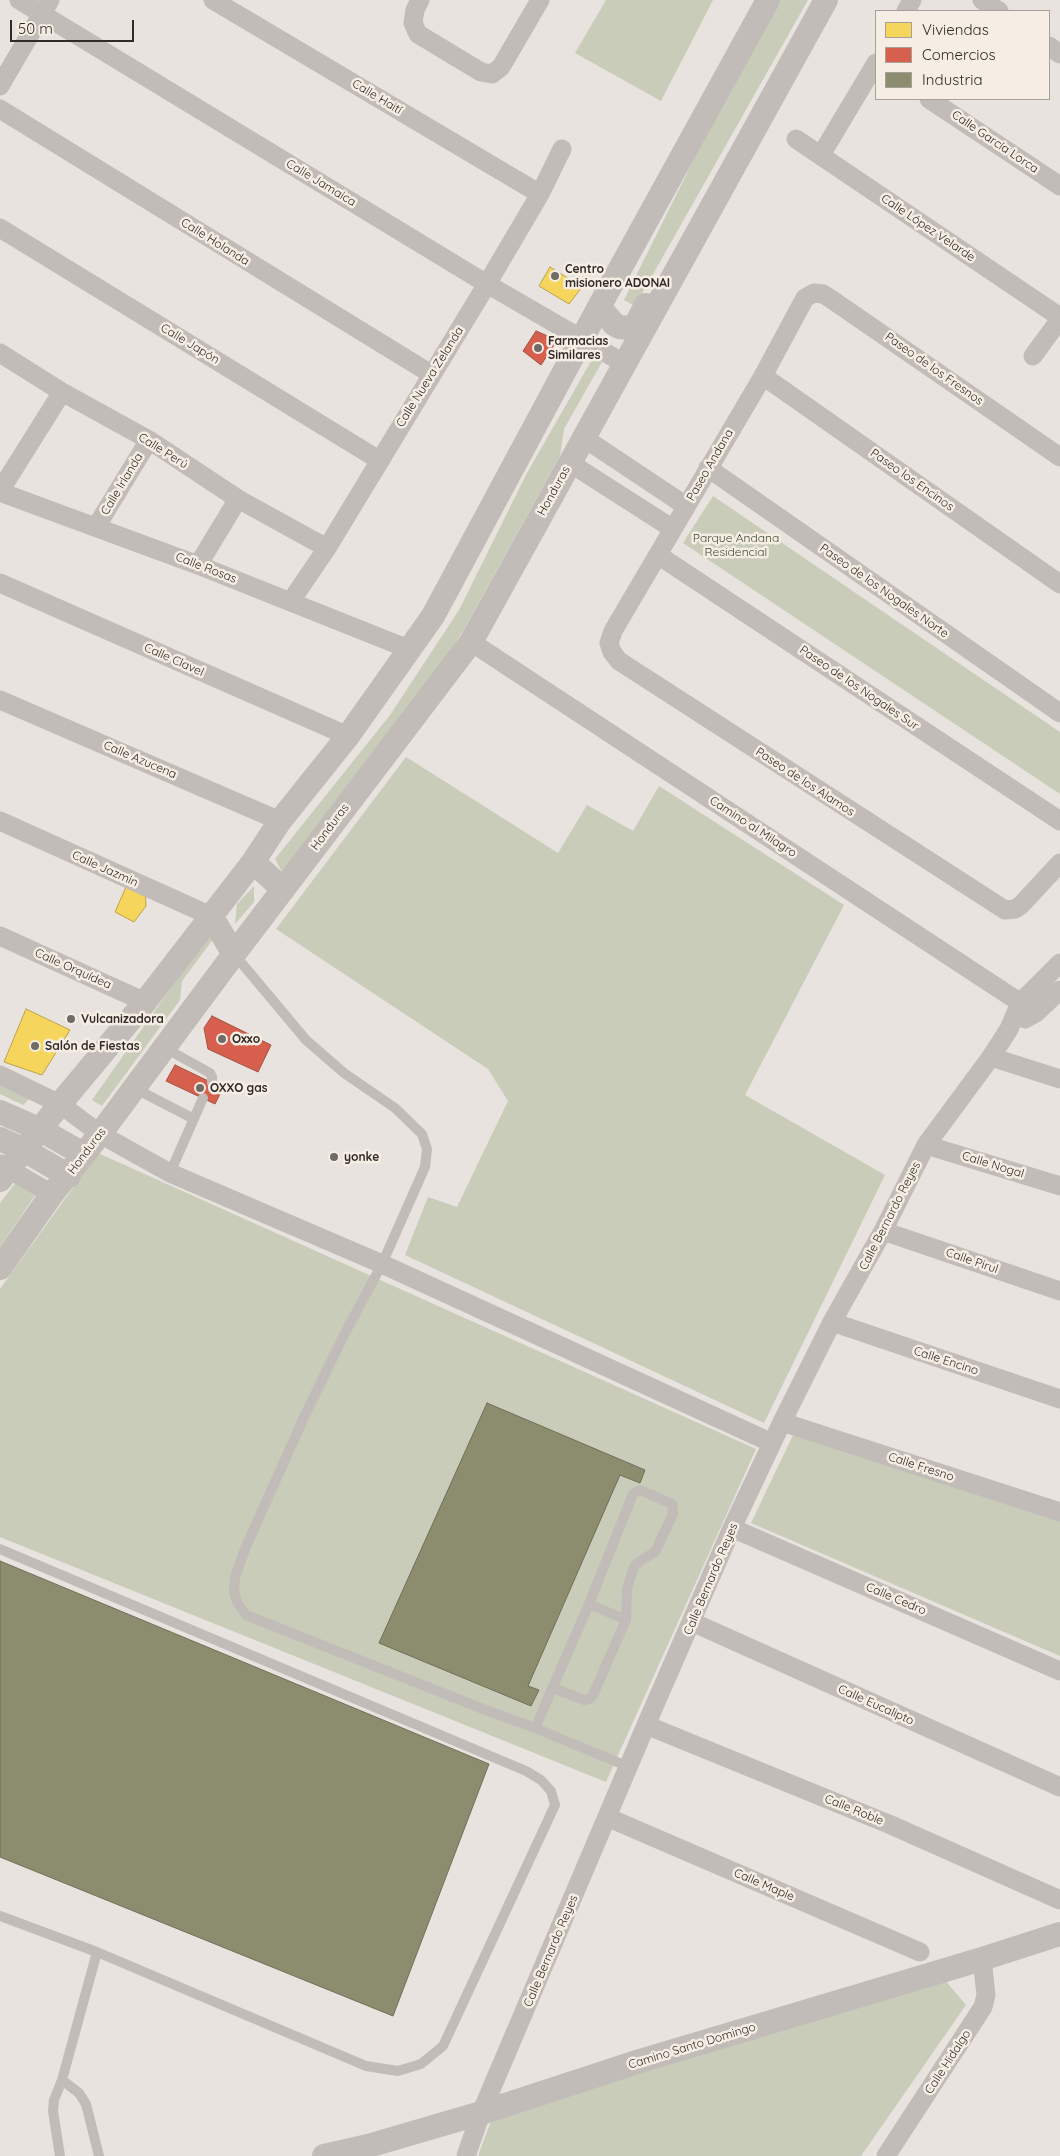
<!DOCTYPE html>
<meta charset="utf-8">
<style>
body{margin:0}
#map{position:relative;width:1060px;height:2156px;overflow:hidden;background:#e8e3de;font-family:Quicksand,sans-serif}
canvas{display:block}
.legend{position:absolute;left:875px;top:10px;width:175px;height:90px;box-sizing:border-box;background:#f6eee4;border:1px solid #a7a098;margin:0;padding:6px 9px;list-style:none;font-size:15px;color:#312a26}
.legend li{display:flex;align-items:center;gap:10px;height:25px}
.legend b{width:25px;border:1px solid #a7a098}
.scale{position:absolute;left:10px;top:20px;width:124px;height:22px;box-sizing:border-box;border:2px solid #312a26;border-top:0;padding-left:6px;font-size:15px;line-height:18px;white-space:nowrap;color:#312a26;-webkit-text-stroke:4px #f6eee4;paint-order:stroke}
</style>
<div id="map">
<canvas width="1060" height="2156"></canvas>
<ul class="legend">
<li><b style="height:14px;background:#f6d55c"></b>Viviendas</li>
<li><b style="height:14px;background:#d6604d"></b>Comercios</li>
<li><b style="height:14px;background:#8c8c6e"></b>Industria</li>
</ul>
<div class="scale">50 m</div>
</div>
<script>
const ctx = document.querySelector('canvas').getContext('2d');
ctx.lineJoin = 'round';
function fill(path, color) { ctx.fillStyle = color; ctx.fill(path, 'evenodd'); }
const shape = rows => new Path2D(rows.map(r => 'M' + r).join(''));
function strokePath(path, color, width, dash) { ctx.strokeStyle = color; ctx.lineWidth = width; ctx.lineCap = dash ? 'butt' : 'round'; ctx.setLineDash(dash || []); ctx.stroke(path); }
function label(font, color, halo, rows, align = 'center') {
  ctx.font = font + ' Quicksand,sans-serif'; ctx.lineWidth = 5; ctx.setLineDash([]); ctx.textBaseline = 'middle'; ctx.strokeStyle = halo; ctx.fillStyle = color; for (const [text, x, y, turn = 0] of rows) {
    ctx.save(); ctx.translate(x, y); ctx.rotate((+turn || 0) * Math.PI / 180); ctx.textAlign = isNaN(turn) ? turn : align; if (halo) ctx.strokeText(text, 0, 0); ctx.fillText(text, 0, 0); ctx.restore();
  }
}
const green = shape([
 [606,0,713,0,661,101,575,53],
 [773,0,808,0,635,306,624,300],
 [594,356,602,362,564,429,560,456,463,631,414,705,282,872,275,859,390,715,459,610,527,473],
 [713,496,1060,732,1060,794,683,543],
 [406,757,558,853,587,805,633,831,659,786,844,905,745,1095,885,1175,764,1423,405,1255,428,1197,457,1207,508,1101,488,1069,276,929],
 [254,886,254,902,235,924,237,904],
 [208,935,214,938,182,981,180,1000,102,1106,92,1100],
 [0,1077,36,1093,23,1105,0,1094],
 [98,1153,756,1449,606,1782,0,1537,0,1289],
 [20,1177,38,1191,0,1247,0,1203],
 [795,1431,1060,1515,1060,1656,751,1523],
 [939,1973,966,2005,861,2156,478,2156,494,2113]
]);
const homes = shape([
 [550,267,582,287,569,304,539,286,550,267],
 [129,880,145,887,146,906,134,922,115,912,129,880],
 [26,1009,70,1030,42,1075,4,1062,26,1009]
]);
const shops = shape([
 [536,331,550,337,554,345,541,365,523,351,536,331],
 [212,1016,271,1045,258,1072,208,1049,204,1028,212,1016],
 [175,1065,223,1088,215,1104,166,1081,175,1065]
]);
const industry = shape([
 [487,1403,645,1470,640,1483,620,1475,528,1686,539,1690,531,1706,379,1643,487,1403],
 [0,1561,489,1764,393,2016,0,1857,0,1561]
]);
const service = shape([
 [234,954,306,1040,344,1073,395,1108,422,1134,427,1149,425,1167,382,1264,344,1335,305,1415,245,1549,235,1577,234,1592,237,1602,246,1615,483,1709,535,1728,629,1767],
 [165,1048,210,1073,212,1077,212,1083],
 [134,1088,194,1119],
 [170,1173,203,1098],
 [0,1549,526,1771,541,1780,551,1791,555,1805,443,2046,421,2064,398,2071,366,2066,97,1952,0,1916],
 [589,1604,626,1620],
 [535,1728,589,1604,633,1494,640,1490,672,1504,673,1514,655,1552,640,1561,634,1567,627,1589,626,1620,593,1695,590,1699,584,1700,553,1688],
 [62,2080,79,2093,86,2104,99,2156],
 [60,2156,53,2111,54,2100,62,2080,97,1952]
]);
const minor = shape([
 [19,0,487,284,625,364],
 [213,0,540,194],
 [420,0,415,10,413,23,418,34,481,72,492,74,501,67,540,0],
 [982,0,999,11],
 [906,11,912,0],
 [1049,46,1060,54],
 [0,86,50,0],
 [929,99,1060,186],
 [0,109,431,374],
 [796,139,1060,317],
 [821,155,876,63],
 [0,228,379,460],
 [0,353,62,392,149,440,238,499,327,548],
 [1033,356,1060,319],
 [763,376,1060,584],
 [584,438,686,506],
 [1060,457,831,299,823,294,814,293,805,298,763,376,613,631,609,643,612,652,619,661,1005,910,1015,909,1021,905,1060,863],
 [570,463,673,529],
 [708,468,1060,713],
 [0,491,62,392],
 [0,492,198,565,411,650],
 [96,527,149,440],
 [658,555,1060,821],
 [198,565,238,499],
 [0,583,348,736],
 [291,601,327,548,487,284,540,194,562,149],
 [471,642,1036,1013],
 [0,700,280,821],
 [0,821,211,916],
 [0,936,145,1002],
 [1025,1019,1036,1013,1060,990],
 [991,1057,1060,1079],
 [0,1075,60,1104,100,1134,170,1173,382,1264,772,1443],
 [926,1145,1060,1186],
 [0,1164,52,1194],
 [883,1231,1060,1291],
 [832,1322,1060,1399],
 [782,1422,1060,1512],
 [732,1528,1060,1671],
 [692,1622,1060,1787],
 [646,1725,891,1825,1060,1900],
 [609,1818,920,1952],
 [466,2156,481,2113,646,1725,732,1528,782,1422,832,1322,883,1231,926,1145,991,1057,1009,1029,1020,1003,1060,963],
 [886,2156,983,2007,986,1995,982,1959]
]);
const tertiary = shape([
 [599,307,614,324,619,327,629,328,635,326,646,305],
 [253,862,283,889],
 [211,916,234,954],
 [0,1112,41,1130,83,1154],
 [0,1139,24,1150,69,1176],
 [0,1180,60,1104,145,1002,253,862,280,821,348,736,433,616,599,307,768,0],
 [0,1268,52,1194,100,1134,234,954,471,642,826,0],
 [324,2156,368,2146,481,2113,640,2061,982,1959,1060,1934]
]);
const markers = [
 [555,276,5,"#716b66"],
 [538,348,5,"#716b66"],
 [71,1019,5,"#716b66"],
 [222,1039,5,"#716b66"],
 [35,1046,5,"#716b66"],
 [200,1088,5,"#716b66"],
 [334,1157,5,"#716b66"]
];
const streetNames = [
 ["Calle Haití",377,97,31],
 ["Calle García Lorca",995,142,34],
 ["Calle Jamaica",321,183,31],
 ["Calle López Velarde",928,228,34],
 ["Calle Holanda",215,242,32],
 ["Calle Japón",190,344,31],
 ["Paseo de los Fresnos",934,369,35],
 ["Calle Nueva Zelanda",430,377,-58],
 ["Calle Perú",163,451,32],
 ["Paseo Andana",710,465,-60],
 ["Paseo los Encinos",912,480,35],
 ["Calle Irlanda",122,484,-59],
 ["Honduras",554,491,-61],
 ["Calle Rosas",206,568,21],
 ["Paseo de los Nogales Norte",884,591,35],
 ["Calle Clavel",174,660,24],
 ["Paseo de los Nogales Sur",859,688,34],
 ["Calle Azucena",140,760,23],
 ["Paseo de los Alamos",805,782,33],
 ["Honduras",330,827,-53],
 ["Camino al Milagro",753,827,33],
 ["Calle Jazmin",105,869,24],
 ["Calle Orquídea",73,969,24],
 ["Honduras",87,1151,-53],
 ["Calle Nogal",993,1165,17],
 ["Calle Bernardo Reyes",890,1216,-63],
 ["Calle Pirul",972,1261,19],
 ["Calle Encino",946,1361,18],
 ["Calle Fresno",921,1467,18],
 ["Calle Bernardo Reyes",711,1579,-67],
 ["Calle Cedro",896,1599,23],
 ["Calle Eucalipto",876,1705,24],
 ["Calle Roble",854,1810,22],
 ["Calle Maple",764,1885,23],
 ["Calle Bernardo Reyes",551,1951,-67],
 ["Camino Santo Domingo",692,2046,-17],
 ["Calle Hidalgo",948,2062,-57]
];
const poiNames = [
 ["Centro",565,269],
 ["misionero ADONAI",565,283],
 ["Farmacias",548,341],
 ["Similares",548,355],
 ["Vulcanizadora",81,1019],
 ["Oxxo",232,1039],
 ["Salón de Fiestas",45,1046],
 ["OXXO gas",210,1088],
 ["yonke",344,1157]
];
const parkNames = [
 ["Parque Andana",736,538],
 ["Residencial",736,552]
];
fill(green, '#c9ccb9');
fill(homes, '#f6d55c');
strokePath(homes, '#bba24c', 1);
fill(shops, '#d6604d');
strokePath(shops, '#a45041', 1);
fill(industry, '#8c8c6e');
strokePath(industry, '#716f58', 1);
strokePath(service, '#c1bcb7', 10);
strokePath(minor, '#c1bcb7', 19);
strokePath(tertiary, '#c1bcb7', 24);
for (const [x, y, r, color] of markers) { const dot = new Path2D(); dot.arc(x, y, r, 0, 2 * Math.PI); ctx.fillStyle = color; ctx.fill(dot); strokePath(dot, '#f6eee4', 2); }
label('12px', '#312a26', '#f6eee4', streetNames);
label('bold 12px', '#312a26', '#f6eee4', poiNames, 'left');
label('12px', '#404c2d', '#f6eee4', parkNames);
</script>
